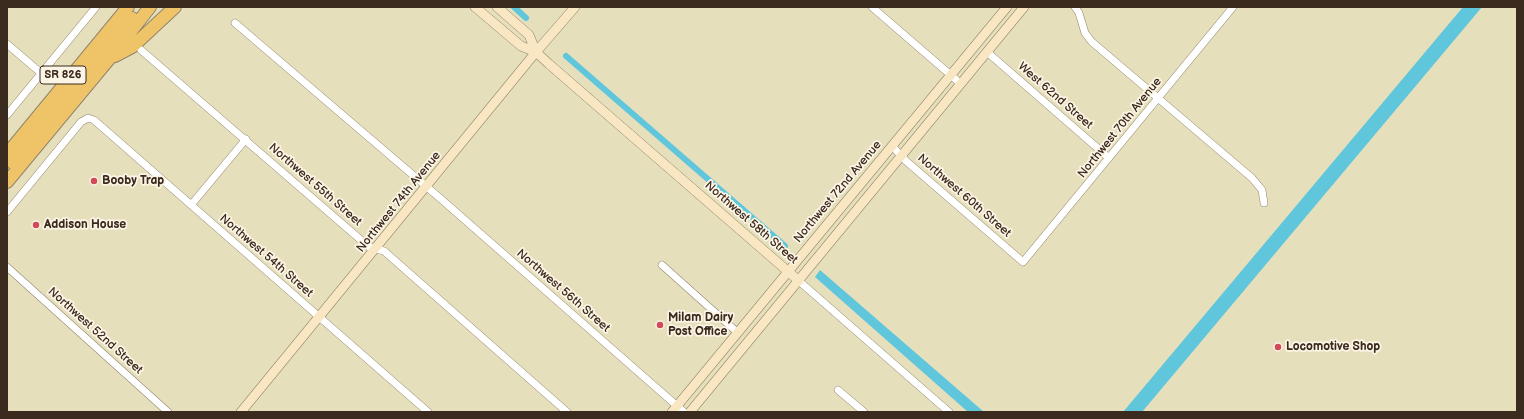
<!DOCTYPE html>
<style>
body{margin:0}
#map{position:relative;width:1524px;height:419px;overflow:hidden;background:#e6dfbb;font-family:"Balsamiq Sans",sans-serif}
canvas{display:block}
.frame{position:absolute;inset:0;border:8px solid #3b2a1e;pointer-events:none}
</style>
<div id="map">
<canvas width="1524" height="419"></canvas>
<div class="frame"></div>
</div>
<script>
const ctx = document.querySelector('canvas').getContext('2d');
ctx.lineJoin = 'round';
function fill(path, color) { ctx.fillStyle = color; ctx.fill(path, 'evenodd'); }
const shape = rows => new Path2D(rows.map(r => 'M' + r).join(''));
function strokePath(path, color, width, dash) { ctx.strokeStyle = color; ctx.lineWidth = width; ctx.lineCap = dash ? 'butt' : 'round'; ctx.setLineDash(dash || []); ctx.stroke(path); }
function label(font, color, halo, rows, align = 'center') {
  ctx.font = font + ' "Balsamiq Sans",sans-serif'; ctx.lineWidth = 3.5; ctx.setLineDash([]); ctx.textBaseline = 'middle'; ctx.strokeStyle = halo; ctx.fillStyle = color; for (const [text, x, y, turn = 0] of rows) {
    ctx.save(); ctx.translate(x, y); ctx.rotate((+turn || 0) * Math.PI / 180); ctx.textAlign = isNaN(turn) ? turn : align; if (halo) ctx.strokeText(text, 0, 0); ctx.fillText(text, 0, 0); ctx.restore();
  }
}
const water = shape([
 [1463,7,1482,7,1142,412,1123,412],
 [820,270,984,412,968,412,815,277]
]);
const canal = shape([
 [514,7,526,18],
 [566,56,785,246]
]);
const street = shape([
 [872,7,961,84],
 [1075,7,1079,13,1085,33,1092,42,1252,178,1262,190,1264,203],
 [235,23,441,199,684,412],
 [7,44,41,73],
 [141,50,369,247,384,251,567,412],
 [987,52,1109,158],
 [7,115,96,7],
 [892,146,906,161,1023,262,1233,7],
 [191,205,246,139],
 [7,212,81,122,88,118,94,120,428,412],
 [662,265,738,333],
 [7,267,168,412],
 [799,281,949,412],
 [838,390,864,412]
]);
const secondary = shape([
 [475,7,521,46,536,52,549,64,799,281],
 [497,7,529,35,536,52],
 [241,412,536,52,575,7],
 [672,412,1007,7],
 [690,412,1024,7]
]);
const highway = shape([
 [115,56,132,47,175,7],
 [7,154,128,7],
 [13,163,132,18],
 [7,182,110,58,150,7]
]);
const markers = [
 [94,181,4,"#d1495b"],
 [36,225,4,"#d1495b"],
 [660,325,4,"#d1495b"],
 [1278,347,4,"#d1495b"]
];
const shields = [
 [63,75,46]
];
const shieldNames = [
 ["SR 826",63,75]
];
const streetNames = [
 ["West 62nd Street",1055,96,41],
 ["Northwest 70th Avenue",1120,128,-51],
 ["Northwest 55th Street",315,185,41],
 ["Northwest 72nd Avenue",838,192,-50],
 ["Northwest 60th Street",964,196,41],
 ["Northwest 74th Avenue",399,202,-51],
 ["Northwest 58th Street",751,223,41],
 ["Northwest 54th Street",266,256,41],
 ["Northwest 56th Street",563,291,41],
 ["Northwest 52nd Street",95,331,42]
];
const poiNames = [
 ["Booby Trap",102,181],
 ["Addison House",44,225],
 ["Milam Dairy",668,318],
 ["Post Office",668,332],
 ["Locomotive Shop",1286,347]
];
fill(water, '#5fc6dc');
strokePath(canal, '#5fc6dc', 6);
strokePath(street, '#90846c', 8);
strokePath(secondary, '#90846c', 10);
strokePath(highway, '#90846c', 14);
strokePath(street, '#fff', 7);
strokePath(secondary, '#f9e7c3', 9);
strokePath(highway, '#efc469', 12);
for (const [x, y, r, color] of markers) { const dot = new Path2D(); dot.arc(x, y, r, 0, 2 * Math.PI); ctx.fillStyle = color; ctx.fill(dot); strokePath(dot, '#fcf5e5', 1.5); }
for (const [x, y, w] of shields) { const box = new Path2D(); box.roundRect(x - w / 2, y - 9, w, 18, 3); ctx.fillStyle = '#fcf5e5'; ctx.fill(box); strokePath(box, '#3b2a1e', 1); }
label('bold 11px', '#3b2a1e', null, shieldNames);
label('12px', '#3b2a1e', '#fcf5e5', streetNames);
label('bold 12px', '#3b2a1e', '#fcf5e5', poiNames, 'left');
</script>
